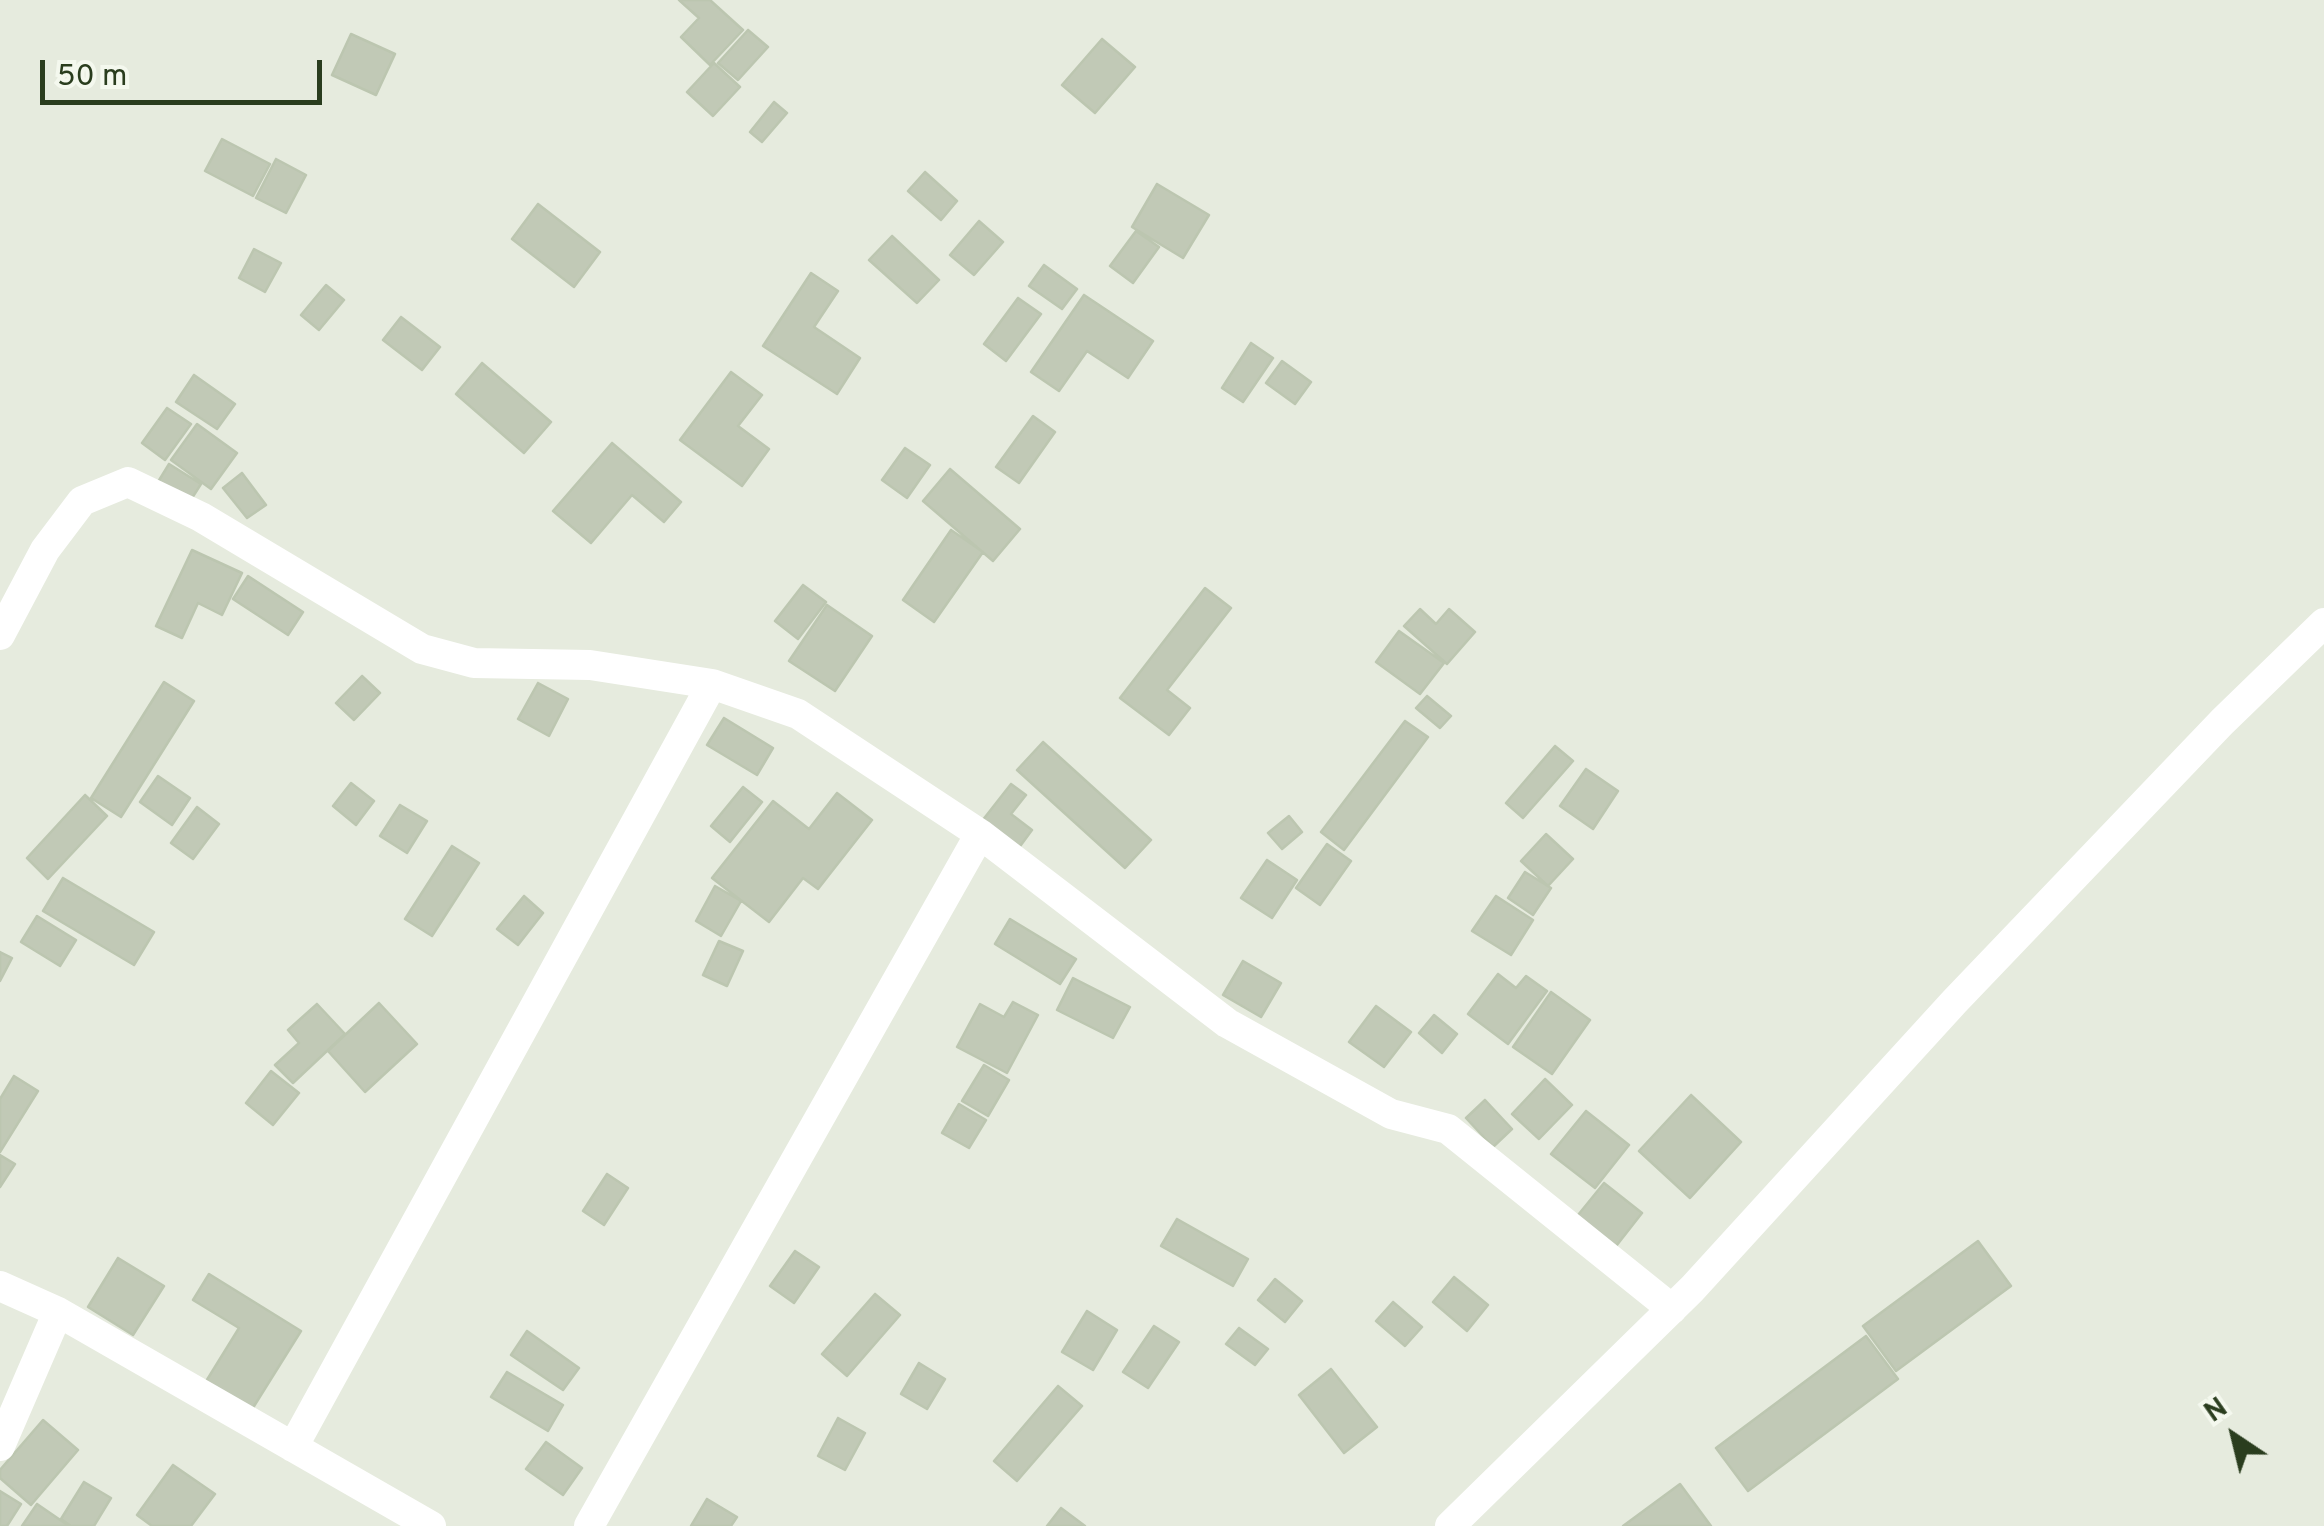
<!DOCTYPE html>
<style>
body{margin:0}
#map{position:relative;width:2324px;height:1526px;overflow:hidden;background:#e6ebde;font-family:Overpass,sans-serif}
canvas{display:block}
.north{position:absolute;left:2184px;top:1386px;width:100px;height:100px;-webkit-text-stroke:8px #f4f8ee;paint-order:stroke;rotate:325deg;font-size:28px;font-weight:700;line-height:40px;text-align:center;color:#2a3d1e}
.north::after{content:'';display:block;margin:auto;width:35px;height:45px;background:#2a3d1e;clip-path:polygon(50% 0,100% 100%,50% 72%,0 100%)}
.scale{position:absolute;left:40px;top:60px;width:282px;height:45px;box-sizing:border-box;border:5px solid #2a3d1e;border-top:0;padding-left:12px;font-size:30px;line-height:35px;white-space:nowrap;color:#2a3d1e;-webkit-text-stroke:8px #f4f8ee;paint-order:stroke}
</style>
<div id="map">
<canvas width="2324" height="1526"></canvas>
<div class="north">N</div>
<div class="scale">50 m</div>
</div>
<script>
const ctx = document.querySelector('canvas').getContext('2d');
ctx.lineJoin = 'round';
function fill(path, color) { ctx.fillStyle = color; ctx.fill(path, 'evenodd'); }
const shape = rows => new Path2D(rows.map(r => 'M' + r).join(''));
function strokePath(path, color, width, dash) { ctx.strokeStyle = color; ctx.lineWidth = width; ctx.lineCap = dash ? 'butt' : 'round'; ctx.setLineDash(dash || []); ctx.stroke(path); }
const building = shape([
 [679,0,710,0,743,30,710,65,681,37,699,18,679,0],
 [748,30,768,47,738,80,718,63,748,30],
 [351,34,395,54,376,95,332,75,351,34],
 [1102,39,1135,67,1095,113,1062,85,1102,39],
 [714,63,740,87,713,116,687,92,714,63],
 [774,102,787,113,762,142,750,132,774,102],
 [222,139,270,164,253,196,205,171,222,139],
 [276,159,306,175,286,213,256,198,276,159],
 [925,172,957,201,941,220,908,191,925,172],
 [1157,184,1209,215,1183,258,1132,227,1157,184],
 [538,204,600,252,574,287,512,239,538,204],
 [979,221,1003,242,974,275,950,255,979,221],
 [1136,231,1159,247,1133,283,1110,266,1136,231],
 [892,236,939,280,917,303,869,260,892,236],
 [254,249,281,263,265,292,239,278,254,249],
 [1044,265,1077,289,1062,309,1029,286,1044,265],
 [811,273,838,291,814,327,860,358,837,394,763,346,811,273],
 [326,285,344,300,319,330,301,315,326,285],
 [1084,295,1153,341,1128,378,1087,351,1059,391,1031,372,1084,295],
 [1018,298,1041,314,1006,361,984,344,1018,298],
 [401,317,440,347,422,370,383,340,401,317],
 [1251,343,1273,358,1243,402,1222,388,1251,343],
 [1282,361,1311,382,1295,404,1266,383,1282,361],
 [482,363,551,422,524,453,456,394,482,363],
 [731,372,762,395,738,426,769,449,742,486,680,440,731,372],
 [194,375,235,404,217,429,176,402,194,375],
 [167,408,191,424,165,460,142,443,167,408],
 [1033,416,1055,432,1019,483,996,467,1033,416],
 [197,424,237,453,211,489,171,460,197,424],
 [612,443,681,502,664,522,632,495,591,543,553,511,612,443],
 [905,448,930,465,907,498,882,480,905,448],
 [169,464,201,484,178,520,147,500,169,464],
 [950,469,1020,529,993,561,923,501,950,469],
 [242,473,266,505,247,518,223,488,242,473],
 [951,530,983,552,934,622,903,600,951,530],
 [192,550,242,573,222,615,198,603,182,638,156,626,192,550],
 [248,576,303,612,288,635,233,599,248,576],
 [803,585,826,602,798,639,775,621,803,585],
 [1205,588,1231,608,1167,690,1190,708,1169,735,1120,698,1205,588],
 [827,605,872,636,835,691,789,661,827,605],
 [1420,609,1436,624,1449,609,1475,632,1447,664,1404,626,1420,609],
 [1399,631,1444,663,1420,694,1376,662,1399,631],
 [362,676,380,693,354,720,336,703,362,676],
 [164,682,194,701,121,817,91,798,164,682],
 [538,683,568,699,549,736,518,719,538,683],
 [1427,696,1451,716,1440,728,1416,708,1427,696],
 [724,718,773,748,757,775,707,745,724,718],
 [1405,721,1428,737,1344,850,1321,832,1405,721],
 [1043,742,1151,840,1125,868,1017,770,1043,742],
 [1555,746,1573,761,1523,818,1506,803,1555,746],
 [1586,769,1618,791,1593,829,1560,806,1586,769],
 [158,776,190,798,172,825,140,802,158,776],
 [351,783,374,801,356,825,333,806,351,783],
 [1011,784,1026,795,1011,814,1032,830,1018,849,982,821,1011,784],
 [743,787,762,802,730,842,711,826,743,787],
 [837,793,872,820,818,889,803,878,769,922,712,878,773,801,809,829,837,793],
 [85,795,107,816,48,879,27,858,85,795],
 [400,805,427,821,407,853,380,836,400,805],
 [197,807,219,824,193,859,171,843,197,807],
 [1289,816,1302,832,1282,849,1268,833,1289,816],
 [1546,834,1573,859,1548,886,1521,861,1546,834],
 [1327,844,1351,861,1320,905,1296,888,1327,844],
 [452,846,479,863,432,936,405,919,452,846],
 [1267,860,1297,880,1272,918,1241,898,1267,860],
 [1525,872,1551,888,1533,915,1508,898,1525,872],
 [63,878,154,932,134,965,43,911,63,878],
 [715,886,741,901,721,936,696,921,715,886],
 [524,896,543,913,518,945,497,929,524,896],
 [1496,896,1533,920,1511,955,1472,931,1496,896],
 [37,916,76,940,60,966,21,942,37,916],
 [1010,919,1076,959,1060,984,995,944,1010,919],
 [719,941,743,951,727,986,703,975,719,941],
 [0,952,12,958,0,981,0,952],
 [1243,961,1281,983,1261,1017,1223,995,1243,961],
 [1498,974,1516,988,1526,976,1547,991,1508,1044,1468,1014,1498,974],
 [1073,978,1130,1007,1113,1038,1057,1010,1073,978],
 [1551,992,1590,1020,1552,1074,1513,1047,1551,992],
 [1013,1002,1038,1015,1007,1073,957,1047,980,1004,1004,1017,1013,1002],
 [379,1003,417,1044,365,1092,328,1051,379,1003],
 [317,1004,345,1034,293,1083,275,1065,299,1043,288,1030,317,1004],
 [1376,1006,1411,1032,1384,1067,1349,1042,1376,1006],
 [1434,1015,1457,1034,1442,1053,1419,1033,1434,1015],
 [984,1065,1009,1080,988,1116,962,1101,984,1065],
 [271,1071,299,1093,273,1125,246,1103,271,1071],
 [14,1076,38,1091,0,1152,0,1099,14,1076],
 [1545,1079,1572,1105,1539,1139,1512,1114,1545,1079],
 [1691,1095,1741,1142,1690,1198,1639,1151,1691,1095],
 [1485,1100,1512,1129,1493,1147,1466,1118,1485,1100],
 [959,1104,986,1120,969,1148,942,1133,959,1104],
 [1586,1111,1629,1145,1595,1188,1551,1154,1586,1111],
 [0,1155,15,1164,0,1187,0,1155],
 [607,1174,628,1188,604,1225,583,1211,607,1174],
 [1604,1183,1642,1213,1613,1250,1574,1220,1604,1183],
 [1177,1219,1248,1259,1233,1286,1161,1246,1177,1219],
 [1978,1241,2011,1286,1896,1371,1863,1326,1978,1241],
 [795,1251,819,1267,794,1303,770,1286,795,1251],
 [118,1258,164,1286,133,1335,88,1307,118,1258],
 [209,1274,301,1331,251,1411,205,1383,239,1328,193,1300,209,1274],
 [1454,1277,1488,1305,1467,1331,1433,1302,1454,1277],
 [1275,1279,1302,1301,1285,1322,1258,1300,1275,1279],
 [875,1294,900,1315,847,1376,822,1354,875,1294],
 [1393,1302,1422,1327,1405,1346,1376,1321,1393,1302],
 [1087,1311,1117,1330,1093,1370,1062,1352,1087,1311],
 [1154,1326,1179,1342,1148,1388,1123,1372,1154,1326],
 [1239,1328,1268,1349,1255,1365,1226,1344,1239,1328],
 [527,1331,579,1368,563,1390,511,1355,527,1331],
 [1866,1336,1898,1379,1748,1491,1716,1448,1866,1336],
 [919,1363,945,1379,927,1409,901,1394,919,1363],
 [1331,1369,1377,1427,1344,1453,1299,1395,1331,1369],
 [507,1372,563,1405,548,1431,491,1397,507,1372],
 [1058,1386,1082,1406,1017,1481,994,1461,1058,1386],
 [838,1418,865,1433,845,1470,818,1456,838,1418],
 [43,1420,78,1450,31,1505,0,1478,0,1470,43,1420],
 [546,1442,582,1468,563,1495,526,1469,546,1442],
 [173,1465,215,1494,191,1526,152,1526,137,1515,173,1465],
 [84,1482,111,1498,94,1526,71,1526,61,1519,84,1482],
 [1680,1484,1711,1526,1623,1526,1680,1484],
 [0,1491,21,1504,7,1526,0,1526,0,1491],
 [707,1499,737,1517,731,1526,691,1526,707,1499],
 [37,1504,69,1526,22,1526,37,1504],
 [1061,1508,1085,1526,1047,1526,1061,1508]
]);
const minor = shape([
 [0,635,45,550,82,501,128,482,201,517,422,649,474,663,590,665,712,684,798,714,980,834,1227,1023,1391,1114,1448,1129,1672,1309],
 [0,1286,58,1312,431,1526],
 [0,1446,58,1312],
 [293,1447,712,684],
 [589,1526,980,834],
 [1450,1526,1692,1289,1955,1001,2222,722,2324,623]
]);
fill(building, '#c1c9b6');
strokePath(building, '#bcc6b0', 2.5);
strokePath(minor, '#fff', 30);
</script>
